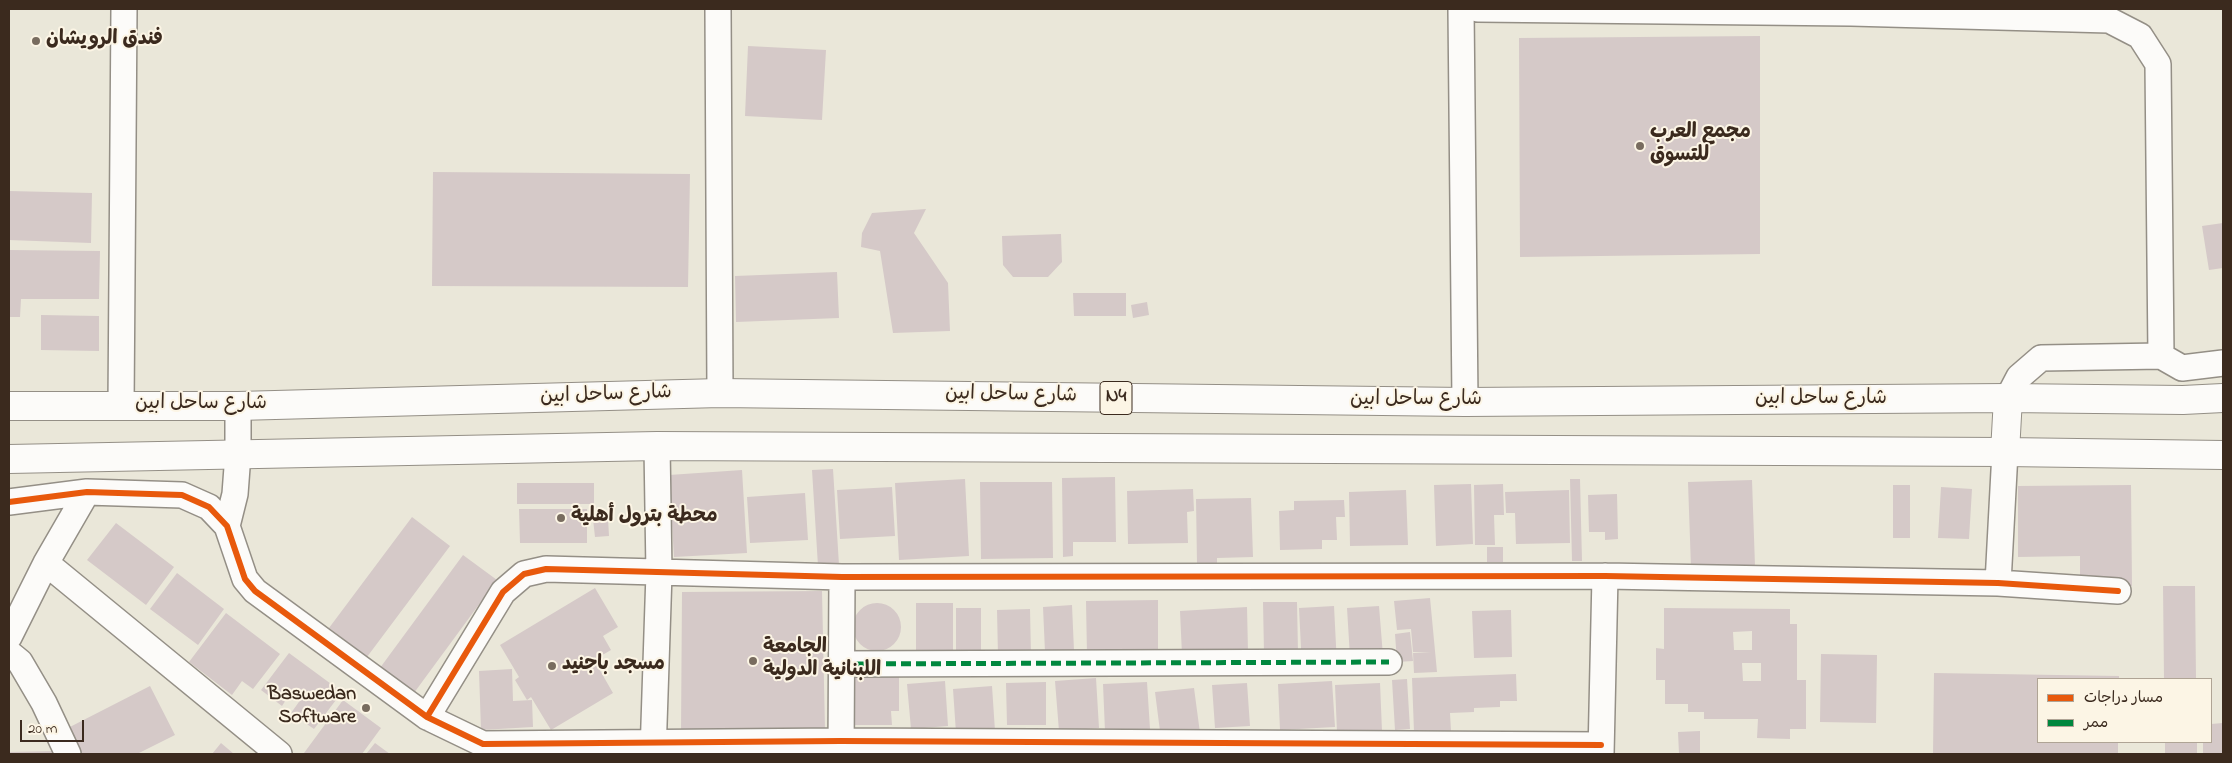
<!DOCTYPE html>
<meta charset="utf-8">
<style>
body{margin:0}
#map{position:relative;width:2232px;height:763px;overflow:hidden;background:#eae7d9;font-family:"Indie Flower","Playpen Sans Arabic",sans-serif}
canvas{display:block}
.frame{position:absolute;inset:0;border:10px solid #3b2a1e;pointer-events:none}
.legend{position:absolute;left:2037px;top:678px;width:175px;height:65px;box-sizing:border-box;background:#fcf5e5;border:1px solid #afa495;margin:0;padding:6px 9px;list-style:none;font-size:15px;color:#3b2a1e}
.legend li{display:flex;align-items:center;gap:10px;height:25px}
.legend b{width:25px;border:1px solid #afa495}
.scale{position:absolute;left:20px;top:720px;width:64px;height:22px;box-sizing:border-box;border:2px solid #3b2a1e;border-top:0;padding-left:6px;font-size:15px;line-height:18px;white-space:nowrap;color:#3b2a1e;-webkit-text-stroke:4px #fcf5e5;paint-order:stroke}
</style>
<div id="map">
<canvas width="2232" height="763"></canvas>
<div class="frame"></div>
<ul class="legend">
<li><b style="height:6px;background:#e8590c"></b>مسار دراجات</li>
<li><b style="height:6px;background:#00873e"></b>ممر</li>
</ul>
<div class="scale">20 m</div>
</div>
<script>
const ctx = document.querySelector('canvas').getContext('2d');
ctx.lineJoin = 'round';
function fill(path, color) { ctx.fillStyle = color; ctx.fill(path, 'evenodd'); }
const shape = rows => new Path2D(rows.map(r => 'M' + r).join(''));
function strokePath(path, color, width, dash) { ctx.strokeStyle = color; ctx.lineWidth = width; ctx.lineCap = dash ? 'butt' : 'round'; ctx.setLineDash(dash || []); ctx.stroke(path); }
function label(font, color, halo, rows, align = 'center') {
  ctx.font = font + ' "Indie Flower","Playpen Sans Arabic",sans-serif'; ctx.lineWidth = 4; ctx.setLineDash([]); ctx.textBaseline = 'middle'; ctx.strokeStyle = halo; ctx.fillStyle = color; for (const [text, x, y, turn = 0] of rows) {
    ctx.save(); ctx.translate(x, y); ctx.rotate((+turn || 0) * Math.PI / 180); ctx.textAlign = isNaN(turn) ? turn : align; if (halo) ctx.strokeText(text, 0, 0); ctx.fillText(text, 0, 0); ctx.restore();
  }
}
const building = shape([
 [1760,36,1760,254,1520,257,1519,38],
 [748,46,826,50,822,120,745,116],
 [433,172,690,174,688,287,432,286],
 [9,191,92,193,91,243,9,240],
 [926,209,914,233,948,283,950,331,893,333,880,251,861,247,862,233,872,213],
 [2223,223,2223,268,2209,270,2202,226],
 [1061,234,1062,262,1048,277,1013,277,1003,265,1002,236],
 [9,250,100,251,99,299,21,299,20,317,9,317],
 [837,272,839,318,736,322,735,276],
 [1073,293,1126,293,1126,316,1074,316],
 [1147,302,1149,315,1133,318,1131,305],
 [41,315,99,316,99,351,41,350],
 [833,469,839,565,818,566,812,470],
 [742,470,747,553,674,557,669,475],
 [1115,477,1116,542,1073,542,1073,556,1063,557,1062,478],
 [965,479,969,556,899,560,895,483],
 [1570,479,1580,479,1582,561,1572,561],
 [1752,480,1755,566,1691,568,1688,482],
 [980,482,1052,482,1053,558,981,559],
 [517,483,594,483,594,504,517,504],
 [1471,484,1473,544,1436,546,1434,485],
 [1503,484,1504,515,1494,515,1495,545,1475,545,1474,485],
 [1893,485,1910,485,1910,538,1893,538],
 [2131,485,2132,586,2080,586,2080,556,2018,557,2018,486],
 [892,487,895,536,840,539,837,490],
 [1941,487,1972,489,1969,539,1938,538],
 [1193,489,1194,511,1187,512,1188,543,1128,544,1127,491],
 [1406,490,1408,545,1350,546,1349,492],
 [1569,490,1570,543,1516,544,1515,513,1506,513,1505,492],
 [805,493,808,540,750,543,747,497],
 [1617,494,1618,539,1605,540,1605,532,1589,532,1588,495],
 [1251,498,1253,557,1217,558,1217,563,1197,564,1196,499],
 [1344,500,1345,517,1336,517,1337,540,1322,540,1322,549,1280,550,1279,511,1294,510,1294,501],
 [519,509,587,509,587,543,520,543],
 [412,517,450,546,367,657,329,628],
 [608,518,609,536,595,537,593,519],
 [116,523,174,567,146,605,87,560],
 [1487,547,1503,547,1503,562,1487,562],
 [463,555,497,580,411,697,377,672],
 [177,573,224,609,198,645,150,609],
 [2163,586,2195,586,2196,679,2164,679],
 [595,588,618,627,603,636,611,650,594,660,613,693,551,730,531,697,527,700,515,680,519,677,500,645],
 [822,591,825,730,681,732,682,592],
 [1430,598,1437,672,1414,673,1413,653,1431,652,1413,652,1411,629,1397,630,1394,601],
 [1158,600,1158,655,1087,655,1086,601],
 [1263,602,1297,602,1298,652,1264,653],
 '853 627a24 24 0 1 1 48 0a24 24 0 1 1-48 0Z',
 [916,603,953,603,953,651,916,651],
 [1072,605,1074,651,1045,652,1043,607],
 [1334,606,1337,665,1302,668,1299,608],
 [1379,606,1383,656,1350,657,1347,608],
 [1247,607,1248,652,1182,655,1180,611],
 [956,608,981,608,981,656,956,656],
 [1664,608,1790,609,1790,624,1797,624,1797,680,1806,680,1806,729,1790,729,1790,739,1757,738,1758,719,1704,719,1704,712,1688,712,1688,704,1665,704,1665,680,1656,680,1656,648,1664,649],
 [1752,631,1752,650,1734,650,1733,632],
 [1742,663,1761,663,1761,681,1743,681],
 [1030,609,1031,656,998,656,997,610],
 [1511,610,1512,657,1474,658,1472,611],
 [226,613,280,654,253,689,242,681,232,695,189,662],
 [1410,632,1413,661,1397,662,1395,634],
 [289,653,342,692,314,729,291,713,301,699,291,692,282,706,261,690],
 [1821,654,1877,655,1876,723,1820,722],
 [512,669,513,701,532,700,533,727,481,730,479,671],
 [854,672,899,672,899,711,891,711,892,725,854,725],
 [1934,673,2119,676,2119,679,2038,679,2038,742,2118,742,2118,754,1933,754],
 [1516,674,1517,701,1500,701,1500,707,1474,708,1474,712,1450,713,1451,731,1414,732,1412,678],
 [1096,678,1099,728,1059,731,1055,681],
 [1407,679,1410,729,1395,730,1392,680],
 [945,681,948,726,911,729,907,684],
 [1332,681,1335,727,1280,730,1278,684],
 [1046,682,1046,725,1007,725,1006,683],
 [1147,682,1150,729,1105,731,1103,684],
 [1247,683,1250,726,1215,728,1212,685],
 [1380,683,1382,731,1337,732,1335,685],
 [150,686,175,735,137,754,77,754,64,730],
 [992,686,995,731,956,733,953,689],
 [1194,688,1200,733,1161,739,1155,692],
 [343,700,381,728,362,754,305,754,304,753],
 [2223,723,2223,754,2203,754,2203,742,2211,742,2211,724],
 [1700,731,1700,754,1679,754,1678,732],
 [2165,742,2197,742,2197,754,2165,754],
 [221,743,234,754,212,754],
 [375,743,390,754,366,754],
 [58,751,58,754,9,754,9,752]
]);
const street = shape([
 [718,9,720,393],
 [1461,9,1465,402],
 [1478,9,1851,13,2109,20,2140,36,2158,64,2161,356],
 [2008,398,2019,377,2041,358,2161,356,2182,368,2223,363],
 [121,406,124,9],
 [9,502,87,492,182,495,209,507,227,526,245,579,255,591,427,717,483,744,841,741,1601,745],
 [227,526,235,494,238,454,238,406],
 [46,563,279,754],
 [1998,583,2005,452],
 [9,637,46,563,87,492],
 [9,653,20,662,44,703,68,754],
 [841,664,1389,662],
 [427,717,503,592,524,574,546,569,842,577,1605,576,1998,583,2118,591],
 [653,754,659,573,657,446],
 [841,754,842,577],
 [1601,754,1605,576]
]);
const highway = shape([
 [9,406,238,406,720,393,1465,402,2008,398,2183,400,2223,398],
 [2005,452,2008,398],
 [9,459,657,446,2005,452,2223,455]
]);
const quiet = shape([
 [841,664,1389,662]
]);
const cycleway = shape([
 [9,502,87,492,182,495,209,507,227,526,245,579,255,591,427,717,483,744,841,741,1601,745],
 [427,717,503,592,524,574,546,569,842,577,1605,576,1998,583,2118,591]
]);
const markers = [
 [36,41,5,"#786c5f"],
 [1640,146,5,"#786c5f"],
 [561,518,5,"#786c5f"],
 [753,661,5,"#786c5f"],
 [552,666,5,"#786c5f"],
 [366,708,5,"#786c5f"]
];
const shields = [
 [1116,398,32]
];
const shieldNames = [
 ["N4",1116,398]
];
const poiNames = [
 ["فندق الرويشان",46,41],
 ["مجمع العرب",1650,134],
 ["للتسوق",1650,157],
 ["محطة بترول أهلية",571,518],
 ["الجامعة",763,649],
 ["اللبنانية الدولية",763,672],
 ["مسجد باجنيد",562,666],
 ["Baswedan",356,696,"right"],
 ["Software",356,719,"right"]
];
const streetNames = [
 ["شارع ساحل ابين",606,396,-2],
 ["شارع ساحل ابين",1011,396,1],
 ["شارع ساحل ابين",1821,400],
 ["شارع ساحل ابين",1416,401],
 ["شارع ساحل ابين",201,405]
];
fill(building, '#d5c9c8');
strokePath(street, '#948f86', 28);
strokePath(highway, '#948f86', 30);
strokePath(street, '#fcfbf9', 25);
strokePath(highway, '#fcfbf9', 28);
strokePath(quiet, '#00873e', 5, [10, 5]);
strokePath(cycleway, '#e8590c', 6);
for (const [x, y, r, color] of markers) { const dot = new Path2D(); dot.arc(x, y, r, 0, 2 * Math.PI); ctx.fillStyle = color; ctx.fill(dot); strokePath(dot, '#fcf5e5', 2); }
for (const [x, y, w] of shields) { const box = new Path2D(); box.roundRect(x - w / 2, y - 16.5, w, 33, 4); ctx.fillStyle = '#fcf5e5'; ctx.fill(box); strokePath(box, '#3b2a1e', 1); }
label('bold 19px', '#3b2a1e', null, shieldNames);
label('bold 20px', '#3b2a1e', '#fcf5e5', poiNames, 'left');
label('20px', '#3b2a1e', '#fcf5e5', streetNames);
</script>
